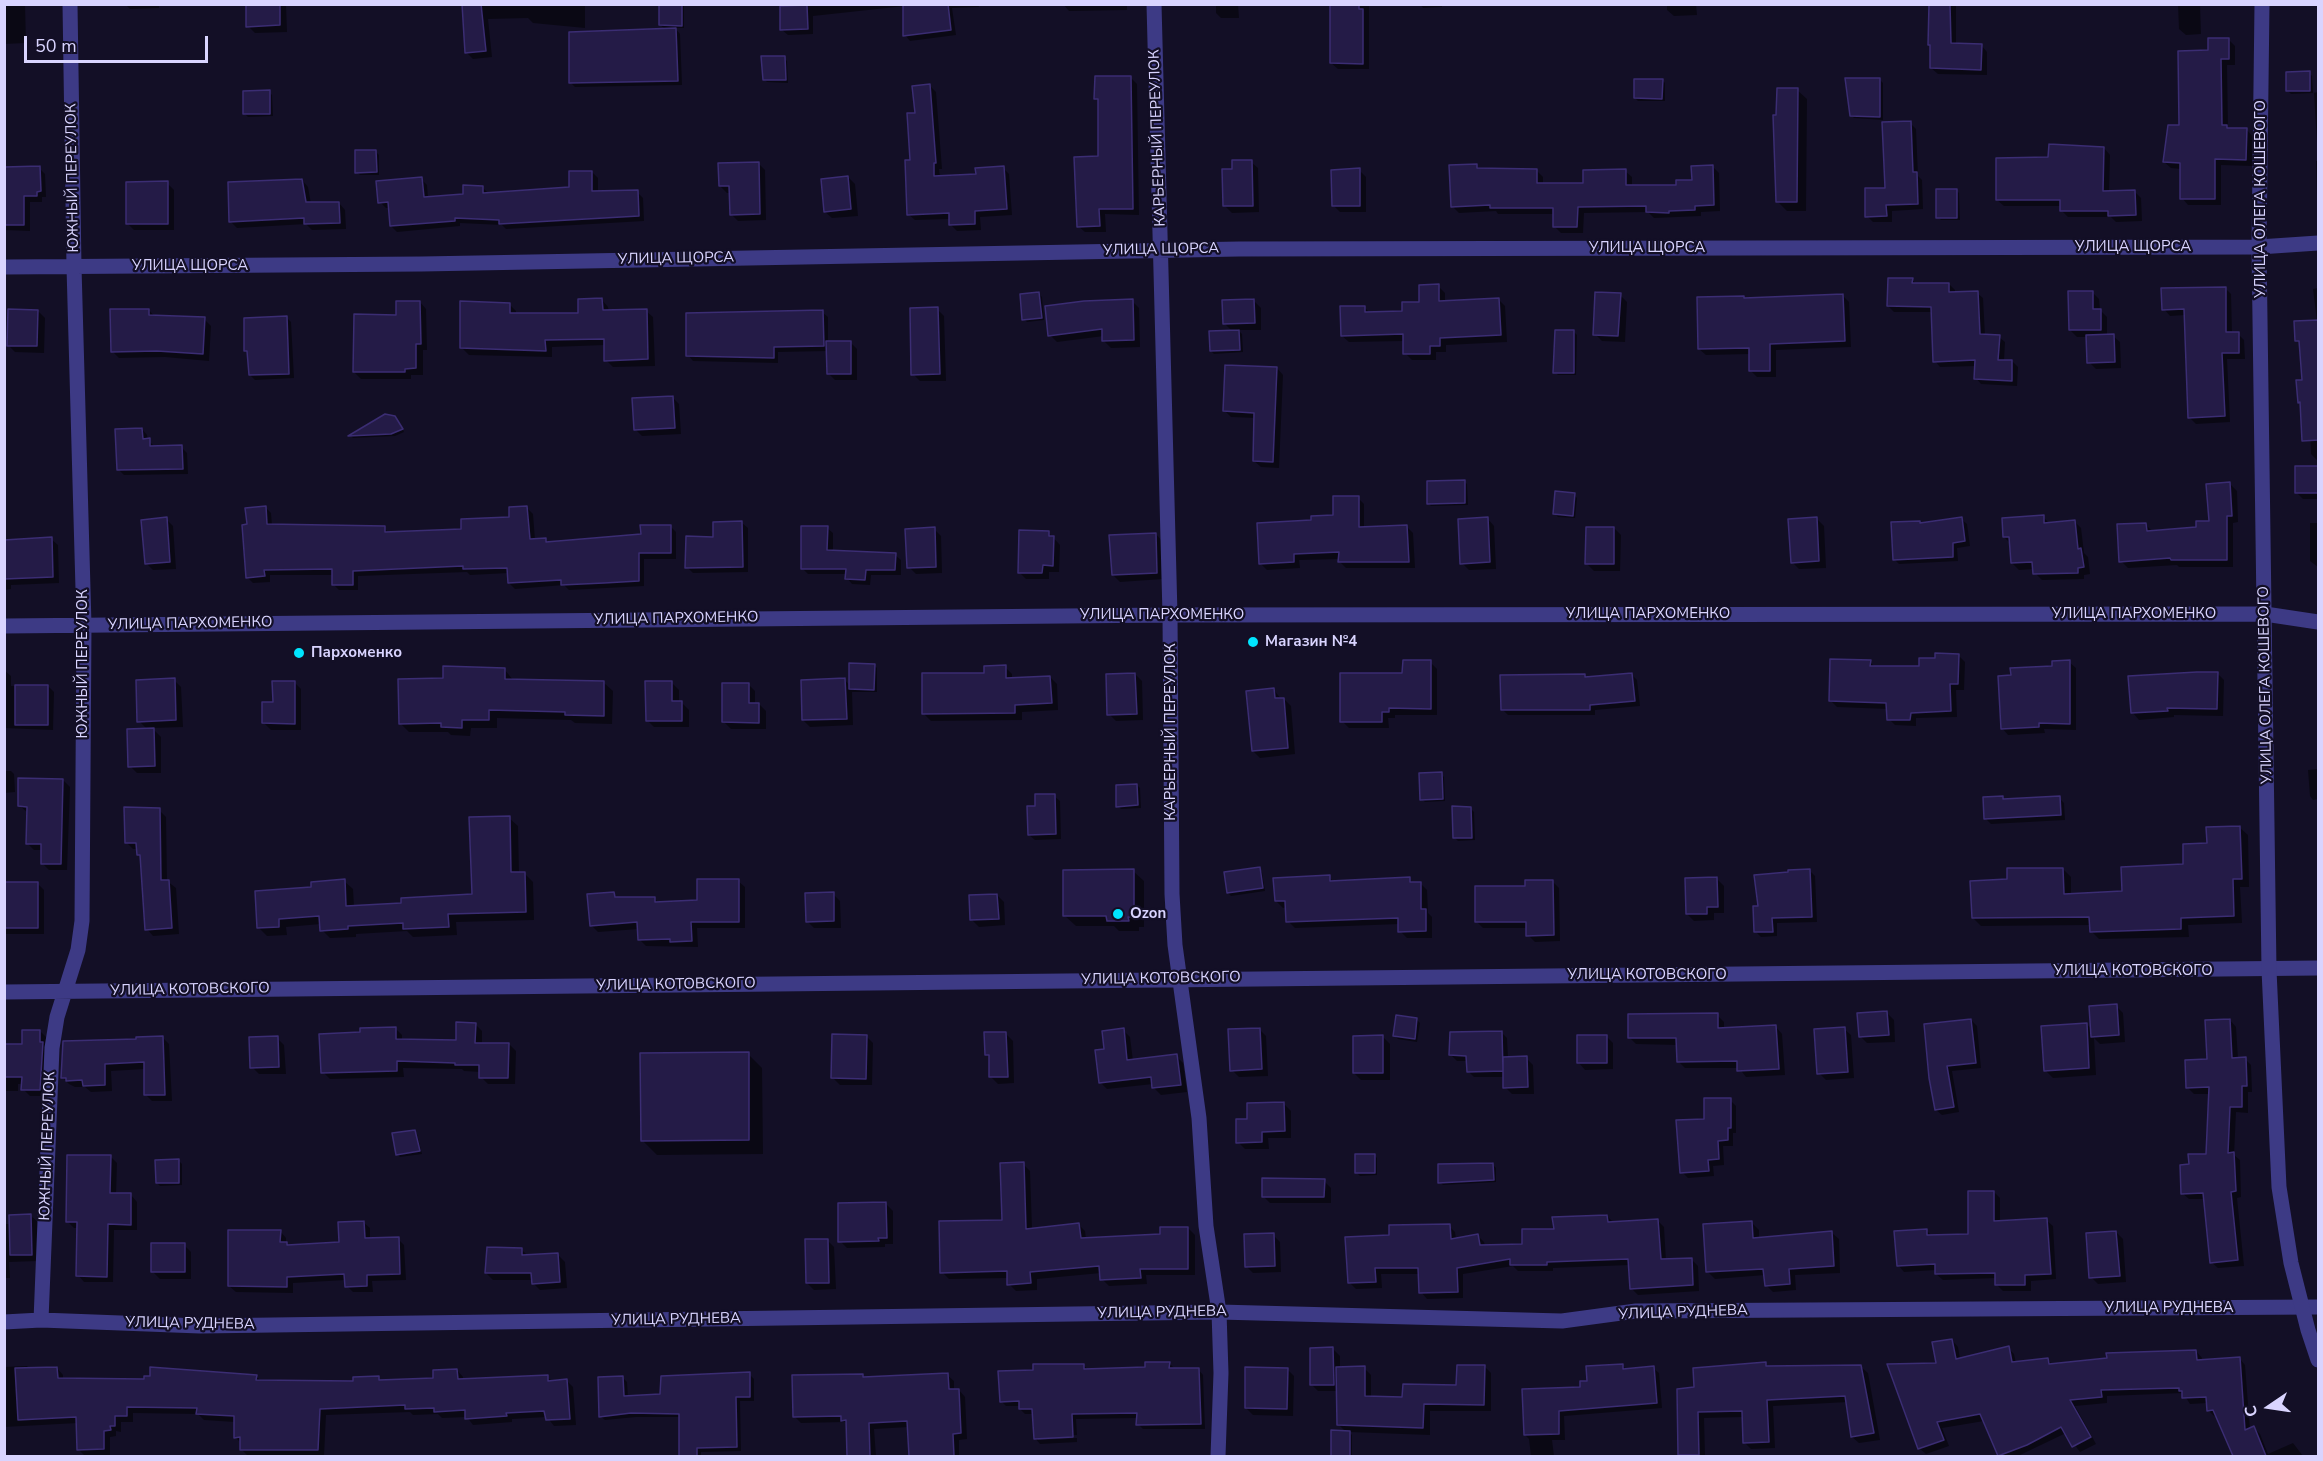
<!DOCTYPE html>
<meta charset="utf-8">
<style>
body{margin:0}
#map{position:relative;width:2323px;height:1461px;overflow:hidden;background:#130f26;font-family:"Nunito Sans",sans-serif}
canvas{display:block}
.frame{position:absolute;inset:0;border:6px solid #d9d4ff;pointer-events:none}
.north{position:absolute;left:2239px;top:1377px;width:60px;height:60px;-webkit-text-stroke:4px #130f26;paint-order:stroke;rotate:257deg;font-size:16px;font-weight:700;line-height:24px;text-align:center;color:#d9d4ff}
.north::after{content:'';display:block;margin:auto;width:21px;height:27px;background:#d9d4ff;clip-path:polygon(50% 0,100% 100%,50% 72%,0 100%)}
.scale{position:absolute;left:24px;top:36px;width:184px;height:27px;box-sizing:border-box;border:3px solid #d9d4ff;border-top:0;padding-left:8px;font-size:18px;line-height:21px;white-space:nowrap;color:#d9d4ff;-webkit-text-stroke:4px #130f26;paint-order:stroke}
</style>
<div id="map">
<canvas width="2323" height="1461"></canvas>
<div class="frame"></div>
<div class="north">С</div>
<div class="scale">50 m</div>
</div>
<script>
const ctx = document.querySelector('canvas').getContext('2d');
ctx.lineJoin = 'round';
function fill(path, color) { ctx.fillStyle = color; ctx.fill(path, 'evenodd'); }
const shape = rows => new Path2D(rows.map(r => 'M' + r).join(''));
function strokePath(path, color, width, dash) { ctx.strokeStyle = color; ctx.lineWidth = width; ctx.lineCap = dash ? 'butt' : 'round'; ctx.setLineDash(dash || []); ctx.stroke(path); }
function label(font, color, halo, rows, align = 'center') {
  ctx.font = font + ' "Nunito Sans",sans-serif'; ctx.lineWidth = 4.5; ctx.setLineDash([]); ctx.textBaseline = 'middle'; ctx.strokeStyle = halo; ctx.fillStyle = color; for (const [text, x, y, turn = 0] of rows) {
    ctx.save(); ctx.translate(x, y); ctx.rotate((+turn || 0) * Math.PI / 180); ctx.textAlign = isNaN(turn) ? turn : align; if (halo) ctx.strokeText(text, 0, 0); ctx.fillText(text, 0, 0); ctx.restore();
  }
}
const shadow = shape([
 [4,4,25,4,26,43,4,44],
 [125,4,179,4,159,5,159,8,130,9],
 [247,4,286,4,287,32,255,33,248,26],
 [465,4,585,4,585,28,533,23,528,18,488,19,492,57,473,59,466,52],
 [660,4,684,5,684,28,675,28,680,34,682,85,575,87,570,82,665,29,660,25],
 [781,4,978,4,979,7,952,8,956,35,910,41,905,35,905,6,813,16,813,34,788,35,782,30],
 [1127,4,1127,10,1069,11,1063,4],
 [1216,4,1238,4,1239,18,1221,18,1216,13],
 [1332,4,1369,4,1369,69,1338,69,1331,63],
 [1420,4,1442,4,1442,7,1423,8],
 [1667,4,1696,4,1697,15,1674,16,1667,10],
 [1930,4,1956,4,1956,45,1981,45,1987,52,1987,75,1938,74,1931,68,1932,47,1929,45],
 [2178,4,2200,4,2201,34,2186,35,2179,29],
 [2228,39,2235,46,2235,65,2227,65,2228,128,2247,130,2253,137,2252,166,2221,165,2221,205,2188,205,2182,198,2181,169,2171,168,2164,162,2210,51],
 [784,58,787,61,788,83,767,82,764,79],
 [2309,73,2312,76,2313,93,2318,92,2318,159,2314,93,2291,94,2288,91],
 [1131,78,1137,84,1139,215,1105,214,1106,232,1085,232,1078,226,1100,158,1100,102,1096,99],
 [1662,80,1665,83,1665,101,1638,101,1635,98],
 [1880,80,1883,83,1883,120,1854,118,1851,115],
 [930,86,936,92,942,169,939,169,940,178,977,176,1003,168,1009,174,1012,215,980,217,981,230,957,231,951,225,950,219,915,220,908,214,917,114],
 [1797,90,1807,99,1806,211,1787,211,1777,201,1777,116],
 [269,92,272,95,273,116,248,117,245,114],
 [1910,123,1916,129,1918,176,1922,180,1923,209,1892,211,1892,222,1873,222,1867,216,1887,189],
 [2104,148,2110,155,2109,192,2135,192,2141,198,2142,221,2116,222,2111,217,2068,217,2062,211,2062,206,2004,206,1997,200,2050,159],
 [376,152,379,155,379,175,360,175,357,172],
 [2316,161,2318,161,2318,201,2317,200],
 [1251,162,1258,168,1259,212,1232,213,1225,206,1233,171],
 [758,163,765,170,766,220,738,221,731,214,731,193,727,193,720,186],
 [1476,166,1480,170,1536,170,1543,177,1543,184,1585,184,1625,171,1632,177,1632,187,1678,187,1693,181,1713,167,1719,173,1720,211,1701,212,1701,216,1654,218,1648,212,1584,213,1583,233,1561,233,1554,226,1555,214,1498,214,1496,211,1459,213,1452,206],
 [4,168,39,168,45,174,46,197,42,197,42,202,30,202,30,231,4,230],
 [1359,170,1366,177,1366,212,1340,212,1333,205],
 [592,172,598,178,598,193,637,192,643,198,644,221,506,229,502,225,460,223,460,226,397,232,391,226,390,208,386,208,380,202,421,179,427,185,428,198,464,195,483,188,489,194,571,188],
 [848,177,855,184,858,216,832,218,825,212],
 [302,180,308,187,311,204,339,203,345,210,346,229,312,230,306,224,237,228,230,221],
 [167,183,174,190,174,230,134,230,127,223],
 [1956,190,1959,193,1960,220,1941,220,1938,217],
 [1912,280,1917,284,1949,284,1955,290,1955,293,1977,293,1983,298,1985,336,1999,337,2005,342,2004,361,2012,361,2018,367,2017,386,1981,384,1976,378,1976,366,1940,367,1935,361,1933,312,1894,312,1888,306],
 [1438,286,1445,293,1445,302,1498,299,1505,306,1507,342,1446,345,1446,352,1436,352,1436,360,1412,360,1405,353,1404,341,1349,342,1342,336,1364,307,1370,313,1404,313,1421,304],
 [2225,288,2231,294,2232,334,2238,334,2244,340,2245,359,2227,359,2230,422,2196,424,2190,418,2185,315,2170,316,2164,309],
 [2318,288,2318,461,2311,454,2310,432,2302,405,2299,402,2298,382,2303,381,2301,345,2297,340,2317,321,2313,289],
 [2092,292,2099,299,2100,310,2107,317,2107,336,2113,336,2120,342,2121,368,2096,369,2089,362,2087,337,2077,337,2070,330],
 [1039,294,1042,297,1044,320,1027,322,1024,319],
 [1620,295,1627,302,1625,342,1602,341,1595,334],
 [1843,296,1849,302,1851,347,1776,350,1776,377,1757,377,1750,370,1750,354,1706,355,1699,349,1744,298,1746,300],
 [602,300,608,307,609,312,646,311,653,317,655,366,613,367,606,360,605,345,552,347,552,357,469,355,462,348,509,304,516,311,516,315,580,314],
 [1132,301,1139,308,1140,347,1111,348,1104,341,1104,336,1057,342,1050,335],
 [1254,301,1261,308,1261,330,1238,330,1242,334,1243,352,1214,354,1211,351,1232,331,1224,323],
 [420,302,426,309,427,350,423,350,423,375,411,375,411,379,361,379,354,372,398,316],
 [937,309,944,316,946,381,920,381,913,374],
 [149,310,155,317,204,319,211,326,209,361,165,357,119,358,112,351],
 [38,311,45,318,44,353,15,352,8,345],
 [822,312,828,317,828,342,850,342,857,349,857,380,835,380,828,373,828,351,778,352,778,363,693,361,688,355],
 [286,317,291,322,294,378,255,380,250,375,249,353,246,350],
 [1574,332,1577,335,1576,375,1558,375,1555,372],
 [1277,368,1283,375,1279,468,1261,467,1254,461,1256,418,1231,417,1225,411],
 [672,397,679,404,681,434,642,436,635,429],
 [389,416,400,423,404,432,395,436,353,438,351,436],
 [142,429,147,435,148,440,155,447,181,447,187,453,188,474,124,475,118,469],
 [2318,468,2318,499,2303,499,2296,492],
 [1464,481,1467,484,1468,505,1431,506,1428,503],
 [2230,484,2237,491,2238,522,2233,523,2233,567,2179,567,2177,565,2128,568,2121,561,2145,524,2152,531,2198,529,2210,523],
 [1574,495,1577,498,1575,518,1558,517,1555,514],
 [1358,498,1364,504,1364,528,1407,527,1413,533,1415,568,1346,568,1340,562,1340,559,1299,560,1300,568,1267,570,1261,564,1313,521,1335,517],
 [265,507,271,513,272,526,384,528,389,533,463,530,511,519,527,508,533,514,535,540,545,539,549,543,642,535,670,526,676,532,676,559,644,559,644,586,569,590,564,585,515,589,509,583,509,573,470,575,467,572,358,576,358,590,339,590,333,584,333,575,270,575,270,582,253,583,247,577,248,526],
 [2043,517,2050,524,2074,521,2081,528,2084,553,2088,557,2090,574,2084,575,2084,579,2042,580,2035,573,2034,569,2019,570,2012,563,2011,544,2004,537],
 [166,519,173,526,176,569,153,570,146,563],
 [1488,519,1494,526,1496,569,1469,570,1462,563],
 [1817,519,1824,526,1826,568,1799,569,1792,562],
 [1961,519,1967,524,1970,546,1957,548,1958,561,1899,564,1894,559,1921,525],
 [742,523,748,528,748,572,693,573,687,567,714,538],
 [2310,523,2318,523,2318,567,2310,561],
 [827,528,833,533,833,552,895,555,901,560,901,575,871,575,870,585,852,584,847,578,847,574,808,574,802,568],
 [1614,528,1621,535,1620,571,1594,571,1587,564],
 [934,529,941,536,942,573,916,574,909,567],
 [1048,532,1060,545,1059,572,1049,572,1049,579,1026,579,1019,572],
 [1156,534,1162,541,1163,579,1120,582,1113,575],
 [51,539,58,545,59,583,11,585,11,589,4,590,4,553],
 [1958,655,1965,662,1964,690,1956,690,1957,717,1916,718,1916,726,1895,725,1889,719,1888,709,1837,707,1831,701,1870,662,1875,667,1920,667,1936,659],
 [1430,662,1437,669,1437,715,1395,715,1395,718,1388,718,1389,728,1349,728,1342,721,1404,674],
 [2069,662,2076,668,2076,730,2044,729,2045,733,2008,735,2002,728,2053,667],
 [874,665,877,668,877,692,852,692,853,725,810,727,803,720,845,680,850,686],
 [1005,667,1012,674,1012,679,1050,677,1057,684,1058,710,1022,712,1022,720,931,721,924,714,986,674],
 [4,670,11,676,11,686,48,686,54,692,53,730,4,728],
 [505,670,513,680,604,683,613,691,612,724,575,723,571,720,497,718,497,728,471,728,470,736,451,735,448,732,409,732,400,723,444,680],
 [2217,673,2224,680,2223,716,2174,715,2174,717,2139,720,2133,713],
 [1135,674,1142,681,1143,720,1116,721,1109,714],
 [1584,675,1587,678,1632,675,1637,680,1640,706,1595,710,1595,715,1508,715,1502,709],
 [174,680,181,687,183,727,152,728,161,737,161,773,137,773,130,766,148,730,139,721],
 [294,682,301,689,301,730,271,730,264,723,274,704],
 [672,683,679,690,679,703,682,703,689,710,689,727,654,727,647,720],
 [748,684,755,691,755,704,759,704,766,711,766,729,731,729,724,722],
 [1274,690,1281,699,1284,699,1291,706,1295,754,1260,758,1253,751],
 [2318,769,2318,799,2313,800,2310,796,2308,770],
 [4,771,11,771,14,774,15,792,4,793],
 [1441,774,1444,777,1445,801,1425,802,1422,799],
 [63,780,70,787,67,870,49,870,42,863,43,850,34,850,27,843,28,813,20,806],
 [1137,785,1140,788,1141,808,1121,809,1118,806],
 [1054,796,1060,801,1061,839,1035,840,1029,835],
 [2002,797,2006,800,2059,798,2064,803,2065,820,1991,824,1986,819],
 [1471,809,1474,812,1475,840,1458,841,1455,838],
 [159,810,166,817,167,881,176,888,179,934,153,936,147,929,142,858,138,854,138,849,133,849,126,842],
 [509,818,518,826,519,874,524,873,533,882,534,920,456,922,457,935,413,937,407,931,356,934,356,937,330,938,322,930,321,924,286,927,287,935,267,936,259,928,313,888,344,881,353,889,354,907,403,904,473,896],
 [2239,827,2248,835,2249,887,2240,887,2242,923,2188,925,2189,937,2099,939,2091,931,2091,925,1981,926,1973,918,2008,881,2063,869,2071,877,2071,895,2124,893,2185,866,2208,844],
 [1259,869,1262,872,1265,891,1231,896,1228,893],
 [1133,871,1144,881,1144,927,1139,927,1139,931,1119,931,1114,926,1076,926,1065,916],
 [1810,871,1815,876,1817,922,1777,923,1777,936,1761,937,1755,931,1759,907],
 [1329,877,1334,882,1409,879,1414,883,1420,883,1427,890,1428,913,1432,917,1432,938,1407,938,1400,931,1400,924,1295,928,1288,921,1287,907,1283,908,1276,901],
 [1717,879,1724,886,1724,913,1714,913,1714,920,1694,921,1687,914],
 [738,881,745,887,745,928,697,928,698,947,646,946,639,939,639,929,598,932,591,925,614,894,619,899,654,898,660,904,698,902],
 [1552,881,1559,888,1560,941,1535,942,1528,935,1527,928,1483,928,1476,921],
 [4,883,37,883,44,890,44,934,4,934],
 [833,894,840,901,841,928,814,928,807,921],
 [997,895,1004,902,1005,925,979,927,972,920],
 [2116,1006,2123,1013,2125,1042,2100,1044,2094,1038,2096,1075,2053,1078,2046,1071,2087,1024,2092,1030],
 [1887,1013,1894,1020,1895,1042,1867,1043,1860,1036],
 [1717,1015,1724,1022,1724,1030,1776,1027,1782,1034,1785,1075,1746,1077,1739,1068,1685,1068,1678,1061,1678,1045,1636,1044,1629,1037],
 [1417,1020,1420,1023,1417,1042,1398,1039,1395,1036],
 [1971,1020,1977,1026,1981,1068,1952,1071,1959,1112,1942,1115,1936,1110,1931,1078],
 [2230,1020,2236,1027,2238,1059,2245,1059,2251,1065,2252,1092,2248,1092,2248,1113,2236,1112,2234,1155,2240,1160,2241,1197,2237,1198,2244,1266,2218,1268,2211,1262,2205,1199,2189,1199,2182,1193,2190,1166,2207,1155,2210,1094,2194,1094,2188,1088,2208,1061],
 [475,1024,482,1031,482,1044,509,1044,516,1051,515,1084,488,1084,481,1077,481,1072,464,1071,462,1069,403,1068,404,1077,330,1079,323,1072,362,1034,395,1028,402,1035,402,1041,457,1042],
 [1259,1029,1266,1036,1268,1076,1239,1077,1232,1070],
 [1844,1029,1851,1035,1854,1078,1826,1080,1819,1073],
 [1123,1030,1130,1037,1133,1061,1176,1056,1183,1063,1187,1092,1161,1095,1154,1088,1153,1084,1107,1089,1100,1082],
 [40,1031,47,1038,46,1096,30,1096,23,1089,23,1084,18,1084,18,1091,4,1091,4,1045,23,1045],
 [1501,1032,1507,1038,1508,1058,1526,1058,1533,1065,1534,1094,1512,1094,1505,1087,1505,1077,1474,1077,1468,1071,1468,1061,1457,1061,1451,1055],
 [1006,1034,1013,1041,1014,1083,998,1084,991,1077,991,1059,986,1054],
 [866,1036,873,1043,872,1085,840,1085,833,1078],
 [1606,1036,1613,1043,1613,1069,1585,1070,1579,1063],
 [162,1037,169,1044,172,1101,152,1101,145,1094,145,1069,111,1071,112,1091,91,1092,85,1087,75,1087,69,1084,62,1077,138,1040],
 [1383,1037,1390,1044,1390,1080,1361,1080,1354,1073],
 [277,1038,284,1045,286,1074,259,1074,252,1067],
 [748,1054,762,1068,763,1154,657,1155,643,1141],
 [1730,1100,1736,1106,1736,1133,1733,1133,1733,1146,1723,1146,1724,1165,1713,1166,1714,1176,1688,1178,1682,1172,1706,1121],
 [1284,1104,1291,1111,1291,1138,1268,1138,1269,1149,1245,1149,1238,1142,1249,1120],
 [414,1131,417,1134,422,1154,400,1157,397,1154],
 [1374,1155,1377,1158,1377,1175,1360,1176,1357,1173],
 [110,1156,117,1163,116,1195,131,1195,137,1202,137,1230,114,1230,113,1282,84,1282,78,1275,79,1228,74,1228,67,1221],
 [179,1161,182,1164,182,1185,160,1186,157,1183],
 [1023,1164,1030,1171,1032,1229,1078,1224,1085,1231,1086,1239,1161,1235,1188,1228,1195,1235,1195,1275,1146,1275,1147,1284,1109,1286,1102,1279,1101,1273,1037,1279,1037,1290,1016,1291,1009,1284,1008,1278,949,1279,942,1272,1003,1221],
 [1492,1164,1496,1168,1496,1182,1443,1185,1440,1182],
 [1324,1181,1331,1188,1331,1203,1270,1203,1263,1196],
 [1994,1192,2000,1198,2000,1222,2046,1220,2053,1226,2056,1279,2031,1281,2031,1291,2003,1291,1996,1284,1997,1278,1943,1280,1936,1274,1936,1270,1904,1272,1898,1265,1926,1230,1932,1236,1970,1236],
 [886,1204,893,1211,893,1244,885,1244,885,1247,847,1248,840,1241],
 [31,1216,38,1222,38,1261,9,1262,10,1278,4,1278,4,1224,11,1224],
 [1607,1216,1614,1223,1658,1221,1664,1227,1666,1261,1691,1259,1698,1266,1699,1291,1638,1295,1631,1288,1630,1265,1553,1268,1553,1271,1518,1271,1513,1266,1463,1274,1463,1298,1427,1299,1421,1292,1420,1274,1381,1274,1382,1288,1356,1289,1349,1282,1391,1236,1449,1226,1455,1232,1456,1239,1478,1236,1484,1242,1485,1246,1523,1246,1556,1230],
 [363,1222,370,1228,370,1240,398,1239,404,1245,406,1280,372,1281,373,1292,353,1292,347,1286,346,1280,293,1283,293,1293,236,1292,229,1286,280,1231,286,1238,286,1243,289,1246,340,1243],
 [1752,1223,1759,1230,1759,1239,1832,1233,1839,1239,1840,1273,1795,1275,1796,1290,1773,1292,1766,1285,1765,1275,1715,1279,1708,1272],
 [2116,1232,2123,1239,2126,1282,2098,1284,2091,1277],
 [1273,1235,1280,1242,1281,1272,1253,1273,1246,1266],
 [827,1240,834,1247,836,1289,814,1290,807,1283],
 [184,1245,191,1252,191,1279,160,1279,153,1272],
 [521,1249,528,1256,558,1255,565,1262,567,1288,540,1290,533,1283,533,1280,493,1280,486,1273],
 [1952,1340,1958,1347,1960,1359,2008,1348,2014,1354,2016,1363,2048,1360,2053,1365,2196,1351,2202,1358,2202,1361,2239,1358,2245,1365,2250,1430,2254,1428,2260,1434,2268,1454,2293,1443,2303,1456,2234,1456,2217,1416,2214,1416,2208,1410,2208,1403,2190,1404,2183,1393,2107,1396,2107,1403,2075,1406,2096,1444,2080,1452,2066,1433,2018,1456,2000,1456,1984,1421,1942,1428,1949,1446,1926,1454,1919,1448,1938,1365],
 [1333,1349,1340,1356,1340,1368,1364,1368,1371,1375,1371,1397,1404,1398,1458,1387,1484,1366,1491,1373,1491,1411,1430,1411,1430,1435,1349,1432,1352,1435,1352,1456,1333,1456,1333,1432,1346,1432,1339,1425,1338,1391,1318,1391,1311,1384],
 [1169,1363,1174,1368,1198,1369,1203,1375,1205,1429,1143,1429,1138,1424,1138,1418,1076,1419,1077,1435,1038,1437,1038,1440,1077,1438,1077,1442,1040,1444,1035,1438,1034,1414,1025,1414,1020,1409,1020,1406,1006,1406,1001,1401,1035,1371,1083,1365,1089,1370,1146,1369],
 [1766,1364,1770,1368,1861,1367,1868,1373,1880,1440,1859,1443,1852,1437,1848,1402,1773,1406,1775,1448,1751,1449,1745,1443,1744,1417,1704,1418,1705,1456,1681,1456,1679,1455,1695,1388],
 [1622,1365,1627,1370,1653,1368,1659,1373,1662,1408,1564,1416,1565,1440,1552,1440,1554,1456,1531,1456,1529,1439,1525,1435,1588,1382],
 [27,1366,30,1369,57,1368,63,1375,63,1379,146,1380,256,1376,262,1382,355,1383,378,1378,382,1381,434,1379,457,1370,463,1377,463,1380,547,1377,553,1382,567,1381,573,1387,576,1425,554,1426,547,1417,512,1419,512,1422,473,1425,467,1417,442,1418,438,1414,413,1415,410,1412,326,1415,324,1456,248,1456,242,1450,242,1444,235,1437,235,1422,204,1420,198,1414,133,1413,133,1422,121,1422,121,1432,116,1431,116,1436,110,1437,110,1455,85,1456,78,1449,78,1423,4,1427,4,1367],
 [1287,1369,1294,1376,1293,1416,1253,1415,1246,1408],
 [749,1374,754,1379,754,1401,740,1401,741,1451,701,1452,701,1456,680,1456,680,1417,636,1417,605,1420,600,1416,622,1377,627,1382,628,1398,662,1396],
 [862,1375,865,1378,947,1375,954,1381,954,1391,959,1390,965,1397,967,1439,959,1440,959,1456,911,1456,909,1427,874,1429,876,1456,849,1456,847,1425,845,1422,801,1423,794,1416]
]);
const building = shape([
 [246,4,280,4,280,25,246,27,246,4],
 [462,4,481,4,486,51,465,53,462,4],
 [659,4,682,4,682,26,659,25,659,4],
 [903,4,948,4,951,30,903,36,903,4],
 [1330,4,1359,4,1359,9,1363,9,1363,64,1330,63,1330,4],
 [1929,4,1950,4,1951,43,1982,44,1981,70,1930,68,1930,45,1928,45,1929,4],
 [807,5,808,29,780,30,780,6,807,5],
 [676,28,678,81,569,83,569,32,676,28],
 [2208,38,2229,38,2229,59,2221,59,2222,125,2227,125,2227,128,2247,128,2246,160,2215,159,2215,199,2180,199,2180,163,2163,162,2168,125,2179,125,2178,51,2208,50,2208,38],
 [761,56,785,56,786,80,763,80,761,56],
 [2310,71,2310,91,2286,91,2286,72,2310,71],
 [1095,76,1131,76,1133,209,1099,209,1100,226,1077,227,1074,157,1098,156,1098,99,1094,99,1095,76],
 [1845,78,1880,78,1880,117,1850,116,1845,78],
 [1634,79,1663,79,1662,99,1634,98,1634,79],
 [930,84,936,163,934,163,934,176,976,174,975,168,1004,166,1007,209,975,211,975,224,949,225,949,213,907,215,905,160,910,160,907,113,915,113,912,86,930,84],
 [1777,88,1798,88,1797,202,1776,202,1773,115,1776,115,1777,88],
 [270,90,270,114,243,114,243,91,270,90],
 [1911,121,1913,172,1917,172,1918,204,1886,205,1887,216,1865,217,1865,188,1885,188,1882,122,1911,121],
 [2049,144,2104,147,2103,191,2135,190,2136,215,2108,216,2108,211,2060,211,2060,200,1996,200,1996,158,2048,157,2049,144],
 [355,150,376,150,377,172,355,173,355,150],
 [1232,160,1252,160,1253,206,1223,206,1222,169,1232,169,1232,160],
 [759,162,760,214,730,215,729,186,719,186,718,163,759,162],
 [1477,164,1477,168,1537,169,1537,183,1583,183,1583,170,1626,169,1626,185,1676,185,1676,180,1692,180,1691,166,1713,165,1714,205,1695,206,1695,210,1669,211,1669,213,1646,212,1646,206,1578,207,1577,227,1553,227,1553,208,1490,208,1490,205,1451,207,1449,165,1477,164],
 [40,166,41,191,37,192,37,196,24,196,24,225,4,225,4,167,40,166],
 [1360,168,1360,206,1332,206,1331,170,1360,168],
 [569,171,592,171,592,191,638,190,639,216,499,224,499,220,455,218,455,221,390,226,388,202,378,203,376,181,422,177,424,197,463,194,463,185,483,186,483,193,569,187,569,171],
 [848,176,851,209,824,212,821,179,848,176],
 [302,179,306,202,339,202,340,223,304,224,304,218,229,222,228,182,302,179],
 [168,181,168,224,126,224,126,182,168,181],
 [1936,189,1957,189,1957,218,1936,218,1936,189],
 [1888,278,1913,278,1912,283,1949,283,1949,292,1978,291,1980,334,2000,335,1998,360,2012,360,2012,381,1974,379,1975,360,1933,362,1931,307,1887,306,1888,278],
 [1439,284,1439,301,1499,298,1501,335,1440,338,1440,346,1430,346,1430,354,1403,354,1403,334,1341,336,1340,306,1365,306,1365,312,1402,311,1402,302,1419,302,1419,285,1439,284],
 [2226,287,2226,332,2239,332,2239,353,2222,353,2225,416,2188,418,2184,309,2162,310,2161,288,2226,287],
 [2068,291,2093,291,2093,309,2101,309,2101,330,2069,330,2068,291],
 [1039,292,1042,318,1022,320,1020,294,1039,292],
 [1595,292,1621,293,1618,336,1593,335,1595,292],
 [1843,294,1845,341,1770,344,1770,371,1749,371,1749,348,1698,349,1697,297,1744,296,1744,298,1843,294],
 [602,298,603,310,647,309,648,359,604,361,604,339,545,340,546,351,460,348,460,301,510,303,510,313,578,313,578,299,602,298],
 [1133,299,1134,340,1102,341,1102,329,1048,336,1045,306,1084,301,1133,299],
 [1254,299,1255,323,1223,324,1222,300,1254,299],
 [396,301,420,301,421,344,416,344,416,368,405,369,405,372,353,372,354,314,396,315,396,301],
 [938,307,940,374,911,375,910,308,938,307],
 [8,309,38,310,37,346,7,346,8,309],
 [110,309,149,309,149,315,205,317,203,354,157,351,111,352,110,309],
 [823,310,824,346,774,347,774,358,686,356,686,313,823,310],
 [287,316,289,374,249,375,247,351,244,351,244,318,287,316],
 [2319,320,2319,440,2302,441,2300,402,2298,403,2296,380,2302,380,2299,341,2295,341,2294,321,2319,320],
 [1239,330,1240,350,1210,351,1209,331,1239,330],
 [1555,330,1574,330,1574,373,1553,373,1555,330],
 [2114,334,2115,362,2087,363,2086,335,2114,334],
 [826,341,851,341,851,374,827,374,826,341],
 [1225,365,1277,367,1273,462,1253,461,1254,413,1223,411,1225,365],
 [673,396,675,428,634,430,632,398,673,396],
 [385,414,395,416,403,429,391,434,348,436,385,414],
 [142,428,143,439,150,438,150,446,182,445,183,469,117,470,115,429,142,428],
 [2295,466,2319,466,2319,493,2295,493,2295,466],
 [1465,480,1465,503,1427,504,1427,481,1465,480],
 [2230,482,2232,516,2227,516,2227,560,2171,560,2170,558,2119,562,2117,524,2146,523,2147,531,2196,527,2196,521,2209,521,2206,484,2230,482],
 [1555,491,1575,493,1573,516,1553,514,1555,491],
 [1333,496,1359,496,1359,527,1407,525,1409,562,1338,562,1339,552,1294,554,1294,562,1259,564,1257,523,1311,520,1311,516,1333,515,1333,496],
 [266,506,267,524,385,526,385,532,461,529,461,519,509,517,509,507,527,506,530,539,546,538,546,542,641,534,640,525,671,525,671,553,639,553,639,581,604,583,561,585,561,580,508,583,507,568,463,569,463,566,353,571,353,585,332,585,332,569,264,570,265,576,246,578,242,525,247,524,245,508,266,506],
 [2044,515,2044,523,2075,520,2078,549,2081,548,2084,567,2078,568,2078,573,2033,574,2032,562,2011,563,2009,537,2003,537,2002,518,2044,515],
 [167,517,170,562,145,564,141,520,167,517],
 [1488,517,1490,562,1460,564,1458,519,1488,517],
 [1817,517,1819,561,1791,563,1788,519,1817,517],
 [1962,517,1965,541,1953,543,1953,557,1893,560,1891,522,1920,521,1920,523,1962,517],
 [742,521,743,567,685,568,686,536,713,537,713,522,742,521],
 [801,526,828,526,827,550,896,553,895,570,866,570,865,580,845,579,846,569,801,569,801,526],
 [935,527,936,567,907,568,905,529,935,527],
 [1586,527,1614,527,1614,564,1585,564,1586,527],
 [1019,530,1049,531,1049,536,1054,536,1053,566,1043,565,1042,573,1018,573,1019,530],
 [1156,533,1157,573,1112,575,1109,535,1156,533],
 [52,537,53,577,4,579,4,540,52,537],
 [1935,653,1959,654,1958,684,1950,684,1951,711,1911,713,1910,720,1887,720,1886,703,1829,701,1830,659,1871,660,1870,666,1919,666,1919,658,1935,658,1935,653],
 [1403,660,1431,660,1431,709,1389,708,1389,712,1382,712,1382,722,1340,722,1340,673,1402,673,1403,660],
 [2070,660,2070,724,2039,723,2039,727,2001,729,1998,676,2011,675,2010,668,2052,666,2052,661,2070,660],
 [849,663,875,664,874,690,849,689,849,663],
 [1006,665,1006,678,1050,676,1052,703,1015,705,1015,713,922,714,922,673,984,673,984,666,1006,665],
 [443,666,505,668,505,679,604,681,604,716,565,715,565,712,489,710,489,720,462,720,462,728,441,727,441,723,399,724,398,679,443,678,443,666],
 [2197,672,2218,672,2217,709,2167,708,2168,711,2131,713,2128,676,2197,672],
 [1135,673,1137,714,1107,715,1106,674,1135,673],
 [1632,673,1635,701,1590,705,1590,710,1501,710,1500,675,1585,674,1585,677,1632,673],
 [175,678,176,720,137,722,136,680,175,678],
 [845,678,847,719,802,720,801,680,845,678],
 [272,681,295,681,295,724,262,723,262,702,273,702,272,681],
 [645,681,672,681,672,701,682,701,682,721,646,721,645,681],
 [722,683,749,683,749,703,759,703,759,723,722,722,722,683],
 [15,685,48,685,48,725,15,725,15,685],
 [1274,688,1275,698,1284,698,1288,748,1252,751,1246,691,1274,688],
 [154,728,155,766,128,767,127,729,154,728],
 [1442,772,1443,799,1420,800,1419,773,1442,772],
 [18,778,63,779,61,864,41,864,41,844,26,844,27,807,18,806,18,778],
 [1137,784,1138,805,1116,807,1116,785,1137,784],
 [1035,794,1055,794,1056,834,1028,835,1027,806,1035,806,1035,794],
 [2003,796,2003,799,2060,796,2061,815,1984,819,1983,797,2003,796],
 [1452,806,1471,807,1472,838,1453,838,1452,806],
 [124,807,160,808,161,880,169,880,172,928,145,930,140,855,137,855,136,843,125,843,124,807],
 [510,816,511,872,525,872,526,912,448,914,449,927,403,929,403,923,348,926,348,929,320,931,319,916,279,919,279,927,257,928,255,891,311,887,311,882,345,879,346,906,401,903,401,898,472,894,469,817,510,816],
 [2240,826,2242,879,2233,879,2234,916,2181,918,2181,929,2090,932,2089,917,1972,918,1970,881,2007,879,2007,868,2063,868,2064,894,2122,891,2121,867,2183,864,2183,844,2207,843,2206,827,2240,826],
 [1260,867,1263,888,1227,893,1224,872,1260,867],
 [1134,869,1134,917,1128,917,1129,921,1107,921,1106,916,1063,916,1063,870,1134,869],
 [1810,869,1812,917,1772,918,1773,932,1754,932,1753,906,1758,906,1754,875,1788,872,1788,870,1810,869],
 [1330,875,1330,881,1410,877,1410,882,1421,882,1421,909,1426,909,1426,931,1398,932,1398,918,1286,922,1285,901,1275,901,1273,878,1330,875],
 [1717,877,1718,907,1707,907,1707,914,1686,914,1685,878,1717,877],
 [697,879,739,879,739,922,691,922,692,941,670,942,670,939,638,940,637,922,590,926,587,894,614,892,615,897,655,897,655,902,697,900,697,879],
 [1525,880,1553,880,1554,935,1526,936,1526,922,1475,922,1475,886,1525,886,1525,880],
 [4,882,38,882,38,928,4,928,4,882],
 [834,892,834,921,806,922,805,893,834,892],
 [997,894,999,919,970,920,969,895,997,894],
 [2117,1004,2119,1035,2091,1037,2089,1006,2117,1004],
 [1887,1011,1889,1035,1859,1037,1857,1013,1887,1011],
 [1718,1013,1718,1028,1776,1025,1779,1069,1737,1071,1737,1061,1677,1062,1676,1038,1628,1038,1628,1014,1718,1013],
 [1396,1015,1417,1018,1415,1039,1393,1036,1396,1015],
 [1971,1019,1976,1063,1947,1066,1954,1107,1935,1110,1929,1078,1924,1024,1971,1019],
 [2230,1019,2232,1058,2246,1057,2247,1086,2242,1086,2242,1107,2230,1107,2228,1153,2234,1152,2236,1191,2231,1192,2238,1260,2210,1263,2203,1193,2181,1194,2180,1165,2189,1164,2188,1154,2206,1154,2209,1087,2186,1088,2185,1060,2207,1059,2205,1020,2230,1019],
 [456,1022,476,1023,475,1043,509,1043,508,1078,479,1078,479,1065,455,1065,455,1063,397,1061,397,1071,321,1073,319,1034,360,1032,360,1028,396,1027,396,1039,456,1040,456,1022],
 [2087,1023,2089,1068,2044,1071,2041,1026,2087,1023],
 [1845,1027,1848,1072,1817,1074,1814,1029,1845,1027],
 [1124,1028,1127,1060,1177,1054,1181,1085,1152,1088,1151,1077,1099,1083,1095,1050,1104,1049,1102,1031,1124,1028],
 [1260,1028,1262,1069,1230,1071,1228,1029,1260,1028],
 [22,1030,40,1030,40,1042,43,1042,40,1090,21,1090,22,1077,4,1077,4,1044,22,1044,22,1030],
 [1502,1031,1503,1071,1467,1072,1466,1056,1449,1055,1450,1032,1502,1031],
 [984,1032,1006,1032,1008,1077,989,1077,989,1055,985,1055,984,1032],
 [832,1034,867,1035,866,1079,831,1078,832,1034],
 [1383,1035,1383,1073,1353,1073,1353,1036,1383,1035],
 [1577,1035,1607,1035,1607,1063,1577,1063,1577,1035],
 [163,1036,165,1095,144,1095,144,1062,105,1064,105,1085,83,1086,82,1080,66,1081,66,1078,61,1078,63,1041,136,1039,136,1037,163,1036],
 [278,1036,279,1067,250,1068,249,1037,278,1036],
 [749,1052,749,1140,641,1141,640,1053,749,1052],
 [1527,1056,1528,1087,1503,1088,1503,1057,1527,1056],
 [1704,1098,1731,1098,1731,1128,1728,1128,1728,1140,1718,1141,1719,1159,1708,1160,1709,1171,1680,1173,1676,1120,1704,1119,1704,1098],
 [1284,1102,1285,1131,1262,1132,1262,1142,1236,1143,1236,1119,1247,1119,1247,1103,1284,1102],
 [415,1130,420,1151,396,1155,392,1133,415,1130],
 [1355,1154,1375,1154,1375,1173,1355,1173,1355,1154],
 [67,1155,111,1155,110,1193,131,1193,131,1225,108,1224,107,1277,76,1276,77,1222,66,1222,67,1155],
 [179,1159,179,1183,156,1183,155,1160,179,1159],
 [1024,1162,1026,1229,1079,1223,1081,1238,1160,1234,1160,1227,1188,1227,1188,1269,1140,1269,1141,1278,1100,1280,1099,1266,1030,1272,1031,1283,1007,1285,1007,1271,940,1273,939,1221,1002,1220,1000,1163,1024,1162],
 [1493,1163,1494,1180,1438,1183,1438,1164,1493,1163],
 [1262,1178,1325,1179,1324,1197,1262,1197,1262,1178],
 [1968,1191,1994,1191,1994,1221,2047,1218,2051,1274,2025,1275,2025,1285,1995,1285,1995,1273,1935,1274,1935,1264,1897,1266,1894,1231,1927,1229,1927,1235,1968,1234,1968,1191],
 [886,1202,887,1238,878,1238,879,1241,838,1242,838,1203,886,1202],
 [31,1214,32,1255,10,1255,9,1215,31,1214],
 [1607,1215,1608,1222,1658,1219,1661,1259,1692,1258,1693,1285,1630,1289,1628,1259,1547,1262,1547,1265,1510,1265,1510,1259,1457,1268,1458,1292,1419,1293,1418,1268,1375,1268,1376,1282,1348,1283,1345,1237,1389,1235,1389,1225,1450,1224,1451,1239,1478,1234,1480,1245,1522,1244,1522,1229,1554,1229,1552,1217,1607,1215],
 [364,1221,365,1238,399,1237,400,1274,367,1275,367,1286,345,1287,344,1274,287,1277,287,1287,228,1286,228,1230,281,1230,280,1242,287,1242,287,1245,339,1242,338,1222,364,1221],
 [1752,1221,1753,1238,1832,1231,1834,1266,1789,1269,1790,1284,1765,1286,1763,1269,1706,1272,1703,1224,1752,1221],
 [2116,1231,2120,1276,2089,1278,2086,1233,2116,1231],
 [1274,1233,1275,1266,1245,1267,1244,1234,1274,1233],
 [805,1239,828,1239,829,1283,806,1283,805,1239],
 [151,1243,185,1243,185,1272,151,1272,151,1243],
 [487,1247,522,1248,522,1255,558,1253,560,1282,532,1284,531,1273,485,1273,487,1247],
 [1952,1339,1956,1359,2009,1346,2012,1362,2048,1358,2049,1364,2107,1358,2106,1353,2196,1350,2197,1360,2240,1357,2245,1430,2254,1426,2266,1456,2233,1456,2213,1410,2207,1411,2206,1397,2182,1398,2182,1391,2179,1391,2179,1388,2101,1390,2102,1397,2070,1400,2091,1437,2072,1447,2061,1427,2027,1445,1998,1456,1980,1414,1937,1422,1944,1440,1918,1449,1887,1364,1936,1363,1932,1342,1952,1339],
 [1333,1347,1334,1385,1310,1385,1310,1348,1333,1347],
 [1145,1362,1170,1362,1169,1368,1199,1368,1201,1424,1136,1425,1137,1413,1072,1414,1073,1437,1034,1439,1032,1409,1019,1409,1019,1401,1000,1402,998,1371,1033,1370,1033,1364,1084,1364,1084,1369,1145,1367,1145,1362],
 [1766,1362,1766,1366,1861,1365,1874,1433,1851,1437,1845,1396,1767,1400,1769,1442,1743,1443,1742,1411,1698,1412,1699,1455,1678,1455,1677,1389,1694,1387,1693,1368,1766,1362],
 [1623,1364,1623,1369,1654,1366,1657,1403,1559,1411,1559,1434,1524,1435,1522,1389,1580,1387,1580,1381,1587,1381,1586,1366,1623,1364],
 [1457,1365,1485,1365,1484,1405,1424,1404,1423,1428,1337,1425,1336,1367,1365,1366,1365,1396,1402,1397,1403,1384,1456,1385,1457,1365],
 [57,1367,58,1378,144,1379,144,1376,150,1376,150,1367,257,1375,256,1380,353,1381,353,1377,379,1376,379,1380,433,1378,433,1370,457,1369,458,1379,548,1375,548,1381,567,1379,570,1419,546,1420,544,1411,506,1413,507,1416,465,1419,465,1410,434,1412,434,1408,405,1409,405,1405,320,1409,318,1450,240,1450,240,1437,234,1438,234,1416,196,1414,197,1408,127,1407,127,1416,115,1416,115,1426,110,1426,111,1430,104,1431,104,1449,77,1450,76,1417,18,1420,15,1368,57,1367],
 [1245,1367,1288,1368,1287,1409,1245,1408,1245,1367],
 [750,1372,750,1397,736,1397,737,1447,697,1448,697,1456,679,1456,679,1414,631,1413,599,1417,598,1377,623,1376,624,1396,660,1394,661,1376,750,1372],
 [948,1373,949,1389,959,1389,961,1433,953,1434,954,1456,909,1456,907,1421,869,1423,870,1456,847,1456,846,1420,841,1421,841,1416,793,1417,792,1375,863,1374,863,1377,948,1373],
 [1331,1430,1350,1431,1350,1456,1331,1456,1331,1430]
]);
const minor = shape([
 [1154,4,1170,615,1172,894,1175,945,1199,1118,1206,1226,1219,1312,1221,1373,1218,1456],
 [4,267,422,264,1239,249,2259,247,2318,243],
 [4,626,1170,615,2265,614,2318,622],
 [4,992,2318,968],
 [41,1320,52,1048,57,1017,78,950,82,921,84,625,74,267,70,4],
 [4,1322,41,1320,200,1326,1219,1312,1562,1321,1636,1311,2318,1307]
]);
const tertiary = shape([
 [2262,4,2259,247,2269,970,2279,1187,2291,1263,2308,1330,2318,1360]
]);
const markers = [
 [1253,642,6,"#00e5ff"],
 [299,653,6,"#00e5ff"],
 [1118,914,6,"#00e5ff"]
];
const streetNames = [
 ["КАРЬЕРНЫЙ ПЕРЕУЛОК",1158,138,-92],
 ["ЮЖНЫЙ ПЕРЕУЛОК",73,178,-91],
 ["УЛИЦА ОЛЕГА КОШЕВОГО",2261,199,-90],
 ["УЛИЦА ЩОРСА",2133,247],
 ["УЛИЦА ЩОРСА",1647,248],
 ["УЛИЦА ЩОРСА",1161,250,-1],
 ["УЛИЦА ЩОРСА",676,259,-1],
 ["УЛИЦА ЩОРСА",190,266],
 ["УЛИЦА ПАРХОМЕНКО",1648,614],
 ["УЛИЦА ПАРХОМЕНКО",2134,614],
 ["УЛИЦА ПАРХОМЕНКО",1162,615],
 ["УЛИЦА ПАРХОМЕНКО",676,619,-1],
 ["УЛИЦА ПАРХОМЕНКО",190,624,-1],
 ["ЮЖНЫЙ ПЕРЕУЛОК",83,664,-90],
 ["УЛИЦА ОЛЕГА КОШЕВОГО",2266,685,-91],
 ["КАРЬЕРНЫЙ ПЕРЕУЛОК",1171,732,-90],
 ["УЛИЦА КОТОВСКОГО",2133,971],
 ["УЛИЦА КОТОВСКОГО",1647,975],
 ["УЛИЦА КОТОВСКОГО",1161,979,-1],
 ["УЛИЦА КОТОВСКОГО",676,985,-1],
 ["УЛИЦА КОТОВСКОГО",190,990,-1],
 ["ЮЖНЫЙ ПЕРЕУЛОК",48,1146,-88],
 ["УЛИЦА РУДНЕВА",2169,1308],
 ["УЛИЦА РУДНЕВА",1162,1313,-1],
 ["УЛИЦА РУДНЕВА",1683,1313,-2],
 ["УЛИЦА РУДНЕВА",676,1320,-1],
 ["УЛИЦА РУДНЕВА",190,1324,1]
];
const poiNames = [
 ["Магазин №4",1265,642],
 ["Пархоменко",311,653],
 ["Ozon",1130,914]
];
fill(shadow, '#0007');
fill(building, '#241b47');
strokePath(building, '#3b2d73', 1.5);
strokePath(minor, '#3d3a85', 15);
strokePath(tertiary, '#3d3a85', 15);
for (const [x, y, r, color] of markers) { const dot = new Path2D(); dot.arc(x, y, r, 0, 2 * Math.PI); ctx.fillStyle = color; ctx.fill(dot); strokePath(dot, '#130f26', 2); }
label('15px', '#d9d4ff', '#130f26', streetNames);
label('bold 15px', '#d9d4ff', '#130f26', poiNames, 'left');
</script>
